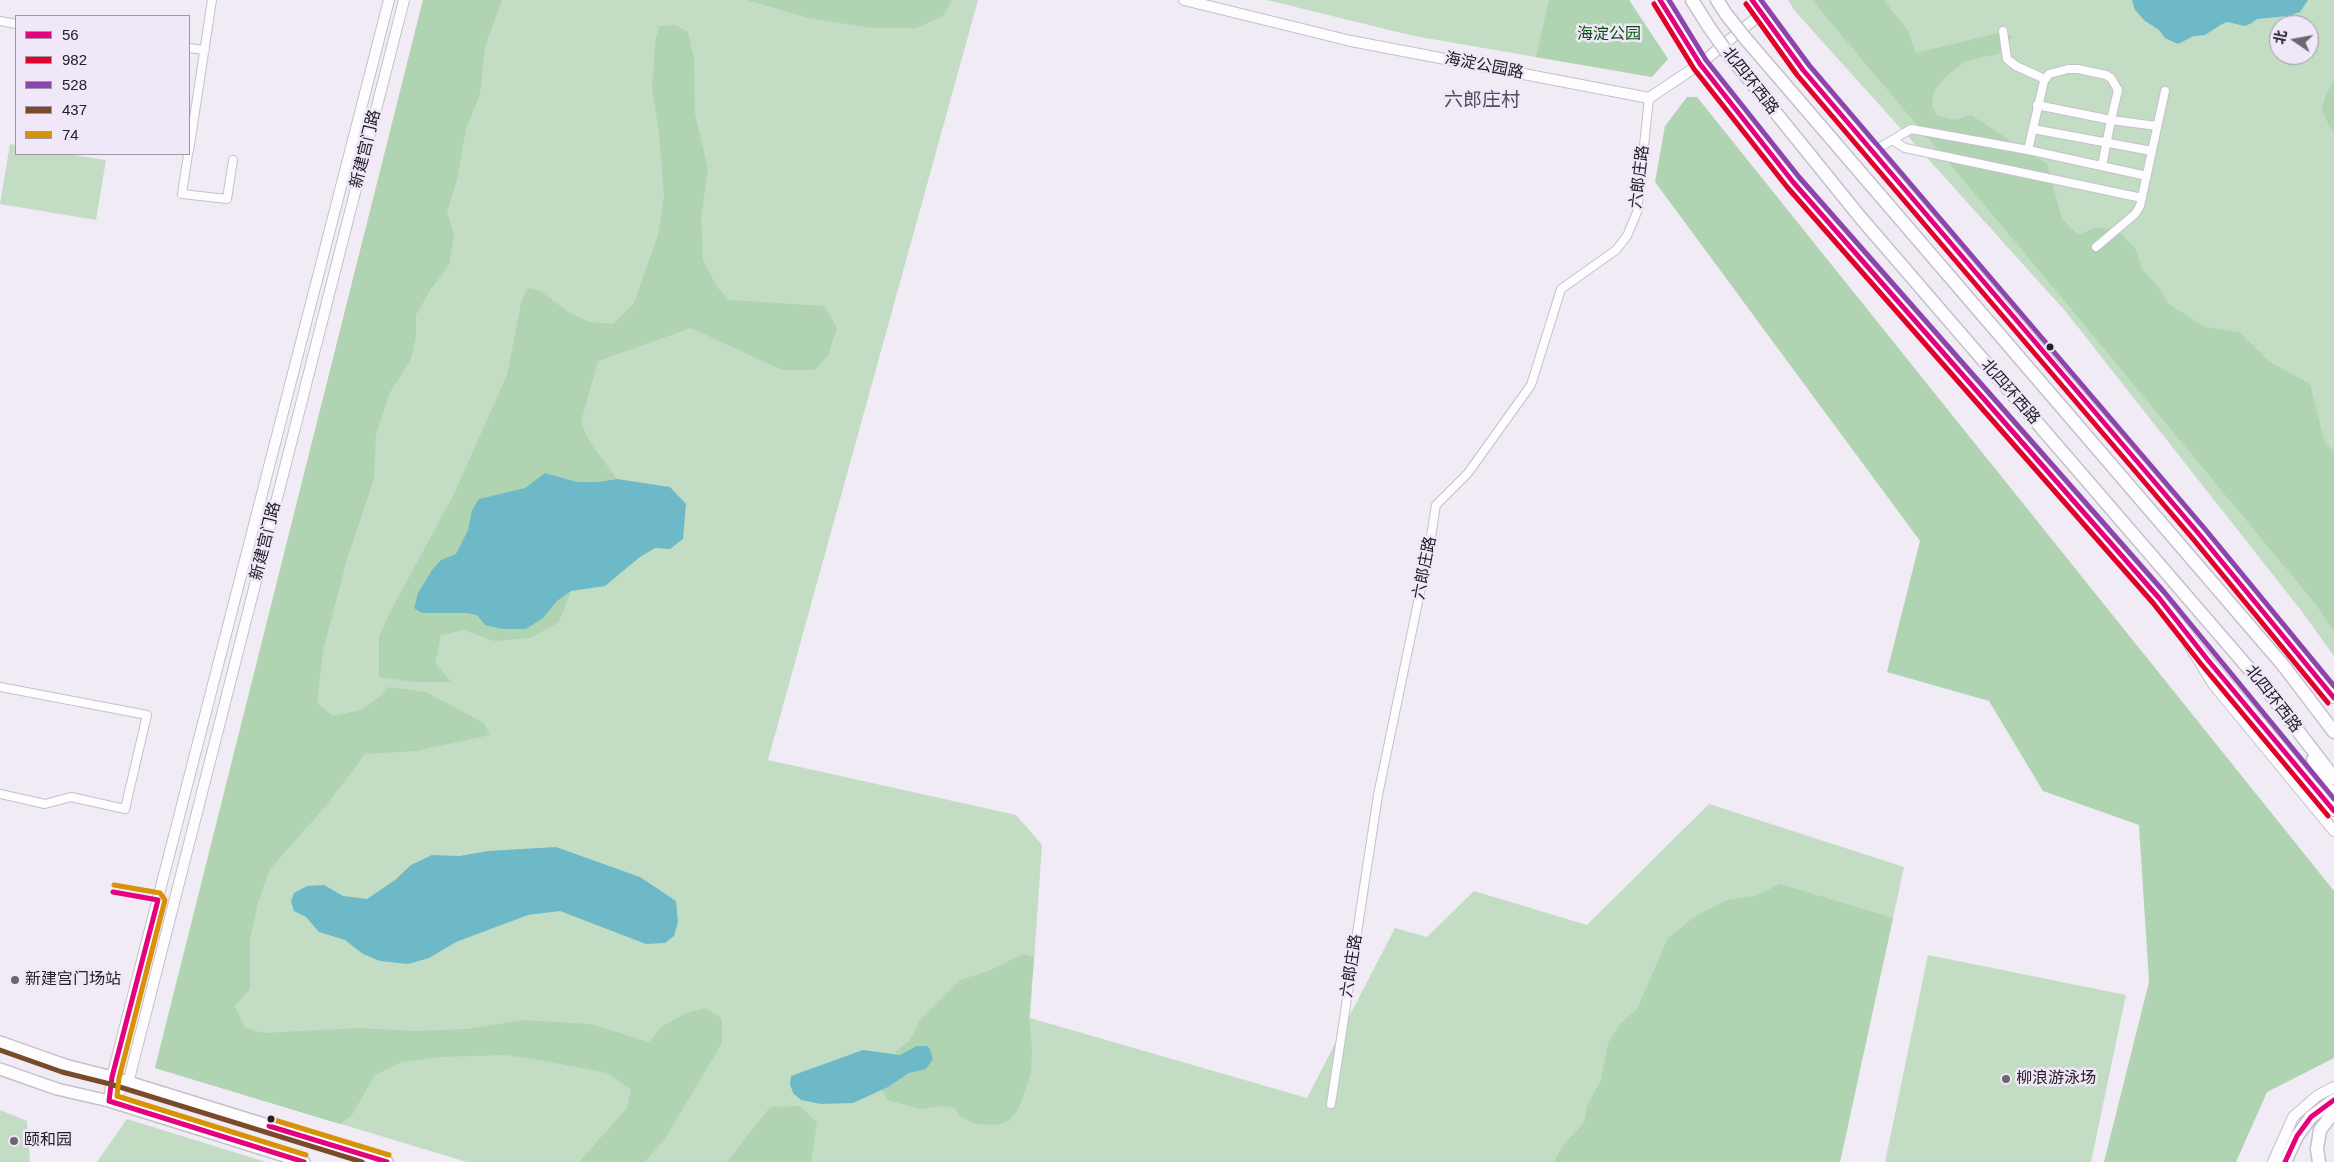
<!DOCTYPE html>
<meta charset="utf-8">
<style>
body{margin:0}
#map{position:relative;width:2334px;height:1162px;overflow:hidden;background:#f0ebf5;font-family:Helvetica,"Noto Sans SC",sans-serif}
canvas{display:block}
.legend{position:absolute;left:15px;top:15px;width:175px;height:140px;box-sizing:border-box;background:#f0e7f9;border:1px solid #9e97a5;margin:0;padding:6px 9px;list-style:none;font-size:15px;color:#242027}
.legend li{display:flex;align-items:center;gap:10px;height:25px}
.legend b{width:25px;border:1px solid #9e97a5}
.north{position:absolute;left:2269px;top:15px;width:50px;height:50px;box-sizing:border-box;background:#f0e7f9;border:1px solid #9e97a5;border-radius:50%;rotate:282deg;font-size:14px;font-weight:700;line-height:20px;text-align:center;color:#242027}
.north::after{content:'';display:block;margin:auto;width:18px;height:22px;background:#6b676f;clip-path:polygon(50% 0,100% 100%,50% 72%,0 100%)}
</style>
<div id="map">
<canvas width="2334" height="1162"></canvas>
<ul class="legend">
<li><b style="height:6px;background:#e5007d"></b>56</li>
<li><b style="height:6px;background:#e4002b"></b>982</li>
<li><b style="height:6px;background:#8e44ad"></b>528</li>
<li><b style="height:6px;background:#7a4b2a"></b>437</li>
<li><b style="height:6px;background:#d79206"></b>74</li>
</ul>
<div class="north">北</div>
</div>
<script>
const ctx = document.querySelector('canvas').getContext('2d');
ctx.lineJoin = 'round';
function fill(path, color) { ctx.fillStyle = color; ctx.fill(path, 'evenodd'); }
const shape = rows => new Path2D(rows.map(r => 'M' + r).join(''));
function strokePath(path, color, width, dash) { ctx.strokeStyle = color; ctx.lineWidth = width; ctx.lineCap = dash ? 'butt' : 'round'; ctx.setLineDash(dash || []); ctx.stroke(path); }
function label(font, color, halo, rows, align = 'center') {
  ctx.font = font + ' Helvetica,"Noto Sans SC",sans-serif'; ctx.lineWidth = 5; ctx.setLineDash([]); ctx.textBaseline = 'middle'; ctx.strokeStyle = halo; ctx.fillStyle = color; for (const [text, x, y, turn = 0] of rows) {
    ctx.save(); ctx.translate(x, y); ctx.rotate((+turn || 0) * Math.PI / 180); ctx.textAlign = isNaN(turn) ? turn : align; if (halo) ctx.strokeText(text, 0, 0); ctx.fillText(text, 0, 0); ctx.restore();
  }
}
const green = shape([
 [423,0,978,0,768,760,1016,815,1042,845,1030,1018,1307,1098,1395,928,1427,937,1474,891,1587,925,1709,804,1904,867,1840,1162,467,1162,155,1068],
 [1267,0,1629,0,1668,59,1652,77,1414,36],
 [1788,0,2334,0,2334,656,2303,613,2066,312,1794,10],
 [2279,25,2309,25,2309,55,2279,55],
 [10,144,16,145,16,154,67,154,106,160,96,220,0,204],
 [1928,955,2126,995,2091,1162,1885,1162],
 [0,1110,27,1121,30,1162,0,1162],
 [127,1119,266,1162,97,1162]
]);
const forest = shape([
 [423,0,502,0,485,47,480,94,466,129,457,180,447,212,454,235,449,265,431,289,416,315,416,335,411,359,389,394,376,436,374,479,347,559,323,651,317,703,333,716,360,710,378,698,389,687,426,692,484,723,490,735,416,751,365,754,325,807,270,869,258,902,250,939,250,989,235,1006,245,1028,264,1033,357,1028,415,1031,467,1029,523,1020,590,1024,649,1042,661,1027,686,1013,706,1008,722,1019,722,1043,666,1137,645,1162,579,1162,627,1108,631,1089,607,1073,551,1062,506,1055,441,1057,402,1062,375,1075,352,1115,340,1124,155,1068],
 [747,0,952,0,943,16,916,28,872,28,808,18],
 [1549,0,1629,0,1668,59,1652,77,1536,57],
 [1812,0,1884,0,1908,31,1916,53,1998,33,2013,36,2001,53,1966,61,1945,77,1934,91,1932,105,1936,115,1955,120,1971,115,2047,164,2062,219,2078,235,2096,227,2117,230,2135,248,2142,269,2159,288,2169,304,2205,327,2239,332,2270,362,2310,384,2325,444,2334,450,2334,631,2314,602,2023,251],
 [676,25,688,32,694,58,695,114,708,169,701,218,703,260,717,287,729,300,824,306,837,328,828,355,815,370,782,370,691,328,598,361,581,422,589,441,617,479,597,482,577,482,545,473,525,488,489,497,472,510,468,530,456,555,441,560,422,613,466,613,477,615,485,625,543,618,557,601,571,591,559,622,530,638,494,641,464,630,441,635,435,663,451,682,414,682,379,677,379,637,388,616,454,494,507,375,522,299,528,288,539,290,568,312,589,322,613,324,634,303,658,235,664,197,659,132,652,89,655,43,659,26],
 [2334,80,2334,132,2329,126,2322,109,2326,95],
 [1687,97,1697,97,2334,891,2334,1058,2267,1092,2236,1162,2104,1162,2149,982,2139,825,2043,791,1989,701,1887,672,1920,541,1655,182,1665,126],
 [1780,884,1893,918,1840,1162,1554,1162,1563,1145,1584,1123,1587,1106,1601,1080,1608,1043,1621,1023,1637,1009,1668,938,1697,915,1727,900,1755,896],
 [1023,954,1034,957,1029,1018,1032,1050,1031,1072,1019,1108,1009,1121,995,1125,976,1124,962,1118,954,1108,942,1106,920,1109,887,1100,882,1090,909,1073,908,1052,900,1055,894,1053,910,1040,920,1020,960,980,991,970],
 [800,1106,817,1123,811,1162,727,1162,770,1107]
]);
const water = shape([
 [2132,0,2308,0,2300,12,2288,16,2257,19,2250,24,2244,26,2228,22,2222,24,2205,35,2194,36,2178,44,2165,38,2159,30,2145,21,2135,10],
 [545,473,577,482,597,482,617,479,670,487,686,504,683,539,670,549,655,548,640,557,605,586,571,591,557,601,543,618,526,629,503,629,485,625,477,615,466,613,422,613,414,608,418,593,432,570,441,560,456,554,468,530,472,510,479,499,525,488],
 [556,847,640,877,676,901,678,922,674,936,665,943,646,944,560,911,528,915,456,942,429,958,408,964,380,961,363,954,345,940,319,932,306,917,294,911,291,901,294,893,307,886,324,885,343,896,367,899,395,880,411,865,432,855,460,856,488,851],
 [917,1046,927,1046,930,1049,933,1059,926,1069,909,1073,888,1087,853,1103,821,1104,801,1100,793,1093,790,1084,791,1076,863,1050,900,1055]
]);
const minor = shape([
 [0,21,16,24],
 [2003,31,2007,59,2016,66,2045,79],
 [189,48,205,50],
 [2037,105,2111,120,2102,166],
 [2033,129,2152,151],
 [1892,140,1905,148,2142,198],
 [2028,150,2044,81,2049,74,2068,69,2078,69,2106,75,2111,78,2118,90,2111,120,2157,126],
 [189,151,212,0],
 [1872,152,1911,129,2028,150,2147,176],
 [188,154,182,194,227,199,233,160],
 [2096,247,2135,214,2140,206,2165,91],
 [0,687,147,715,125,809,71,797,45,804,0,794],
 [1331,1104,1378,795,1429,549,1436,505,1468,473,1531,385,1561,289,1616,250,1627,236,1637,212,1649,98]
]);
const tertiary = shape([
 [1184,0,1351,41,1649,98,1700,64,1761,14],
 [1660,0,1700,64,1793,182,2159,598,2207,659,2334,811],
 [1752,0,1803,70,2043,353,2199,534,2334,698],
 [2188,643,2213,684,2334,831],
 [109,1101,128,1083,404,0],
 [109,1101,112,1077,389,0],
 [2273,1162,2293,1117,2317,1096,2334,1087]
]);
const secondary = shape([
 [0,1042,65,1065,112,1077,387,1162],
 [0,1069,57,1089,109,1101,304,1162]
]);
const trunk = shape([
 [1692,0,1709,27],
 [1717,0,1726,14],
 [1745,38,2283,665,2334,732],
 [1726,51,1860,217,2263,685,2334,778],
 [2313,760,2334,799],
 [2285,1162,2297,1136,2311,1117,2334,1100],
 [2319,1162,2317,1149,2320,1130,2334,1112]
]);
const trunkBridge = shape([
 [1726,14,1745,38],
 [1709,27,1726,51]
]);
const bus1 = shape([
 [1660,0,1700,64,1793,182,2159,598,2207,659,2334,811],
 [1752,0,1803,70,2199,534,2334,698],
 [113,892,158,900,112,1077,109,1101,304,1162],
 [269,1126,387,1162],
 [2285,1162,2297,1136,2311,1117,2334,1100]
]);
const bus2 = shape([
 [1654,4,1694,69,1787,187,2153,603,2201,664,2328,816],
 [1746,4,1797,75,2193,539,2328,703]
]);
const bus3 = shape([
 [1669,0,1706,60,1799,177,2165,593,2334,799],
 [1761,0,1809,65,2205,529,2334,686]
]);
const bus4 = shape([
 [0,1050,62,1072,110,1084,362,1162]
]);
const bus5 = shape([
 [114,885,160,893,165,900,119,1078,117,1096,306,1155],
 [271,1119,389,1155]
]);
const markers = [
 [2050,347,4.5,"#242027"],
 [15,980,5,"#6b676f"],
 [2006,1079,5,"#6b676f"],
 [271,1119,4.5,"#242027"],
 [14,1141,5,"#6b676f"]
];
const parkNames = [
 ["海淀公园",1609,35]
];
const streetNames = [
 ["海淀公园路",1484,66,11],
 ["北四环西路",1750,81,52],
 ["新建宫门路",366,149,-76],
 ["六郎庄路",1640,177,-83],
 ["北四环西路",2010,392,49],
 ["新建宫门路",266,541,-76],
 ["六郎庄路",1425,568,-79],
 ["北四环西路",2273,699,52],
 ["六郎庄路",1352,966,-81]
];
const poiNames = [
 ["新建宫门场站",25,980],
 ["柳浪游泳场",2016,1079],
 ["颐和园",24,1141]
];
const quarterNames = [
 ["六郎庄村",1482,101]
];
fill(green, '#c2ddc3');
fill(forest, '#b0d4b1');
fill(water, '#6eb9c8');
strokePath(minor, '#c5c1c8', 10);
strokePath(tertiary, '#c5c1c8', 12);
strokePath(secondary, '#c5c1c8', 14);
strokePath(trunk, '#c5c1c8', 15);
strokePath(minor, '#fdfcfe', 8);
strokePath(tertiary, '#fdfcfe', 10);
strokePath(secondary, '#fdfcfe', 11);
strokePath(trunk, '#fdfcfe', 12);
strokePath(trunkBridge, '#c5c1c8', 15, []);
strokePath(trunkBridge, '#fdfcfe', 12);
strokePath(bus1, '#e5007d', 5);
strokePath(bus2, '#e4002b', 5);
strokePath(bus3, '#8e44ad', 5);
strokePath(bus4, '#7a4b2a', 5);
strokePath(bus5, '#d79206', 5);
for (const [x, y, r, color] of markers) { const dot = new Path2D(); dot.arc(x, y, r, 0, 2 * Math.PI); ctx.fillStyle = color; ctx.fill(dot); strokePath(dot, '#f0e7f9', 2); }
label('16px', '#04530d', '#f0e7f9', parkNames);
label('16px', '#242027', '#f0e7f9', streetNames);
label('16px', '#242027', '#f0e7f9', poiNames, 'left');
label('19px', '#534b5a', '#f0e7f9', quarterNames);
</script>
